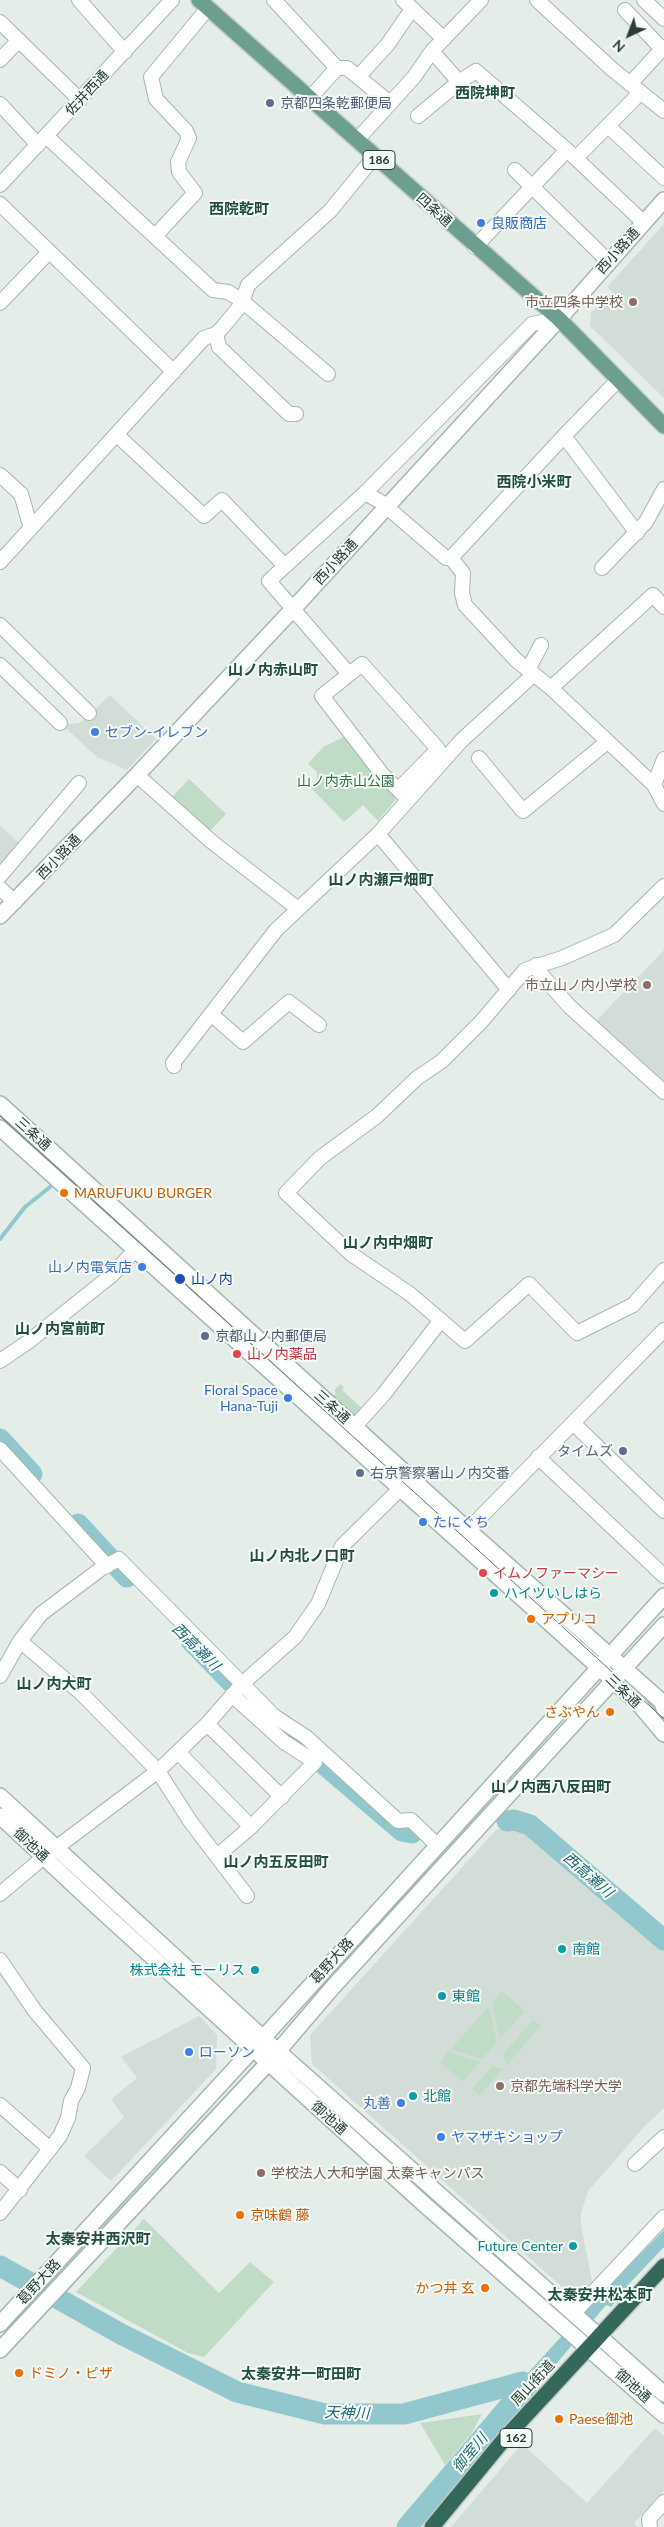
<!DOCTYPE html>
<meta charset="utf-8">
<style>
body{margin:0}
#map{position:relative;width:664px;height:2527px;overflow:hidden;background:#e5ede9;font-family:Lato,sans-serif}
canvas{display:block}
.north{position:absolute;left:604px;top:10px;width:50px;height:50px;-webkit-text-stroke:4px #f5faf7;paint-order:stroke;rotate:223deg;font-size:14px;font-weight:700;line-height:20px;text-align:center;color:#253e36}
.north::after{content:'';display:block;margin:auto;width:18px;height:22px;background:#253e36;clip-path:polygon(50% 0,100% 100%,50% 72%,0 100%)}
</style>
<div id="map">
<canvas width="664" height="2527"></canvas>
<div class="north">N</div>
</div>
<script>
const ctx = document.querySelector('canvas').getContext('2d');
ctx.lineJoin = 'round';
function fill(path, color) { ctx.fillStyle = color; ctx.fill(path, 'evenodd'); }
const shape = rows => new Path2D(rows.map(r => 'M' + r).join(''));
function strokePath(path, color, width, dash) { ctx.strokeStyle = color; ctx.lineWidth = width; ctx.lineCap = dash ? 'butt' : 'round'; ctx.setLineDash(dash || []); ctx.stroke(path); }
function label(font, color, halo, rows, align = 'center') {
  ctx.font = font + ' Lato,"Noto Sans JP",sans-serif'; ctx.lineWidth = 4; ctx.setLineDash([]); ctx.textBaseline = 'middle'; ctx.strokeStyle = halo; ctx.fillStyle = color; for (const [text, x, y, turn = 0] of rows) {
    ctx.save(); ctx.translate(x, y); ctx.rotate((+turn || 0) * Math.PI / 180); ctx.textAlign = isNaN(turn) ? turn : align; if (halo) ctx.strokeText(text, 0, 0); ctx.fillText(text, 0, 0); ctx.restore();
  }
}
const built = shape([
 [664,224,664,398,590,326,591,313,612,292,607,287],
 [110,695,156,739,127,770,97,757,62,725,80,723],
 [0,825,22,846,0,871],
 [664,950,664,1082,596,1021],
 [504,1828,519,1829,534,1836,664,1949,664,2108,645,2126,588,2191,581,2213,581,2225,593,2286,579,2302,312,2064,310,2035,496,1830],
 [199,2016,217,2035,216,2069,111,2181,84,2156,124,2117,111,2099,137,2078,121,2057],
 [655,2428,664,2436,664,2491,634,2523,637,2527,451,2527,522,2444,587,2503]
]);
const green = shape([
 [348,735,398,797,378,821,363,805,344,822,311,788,317,781,317,772,308,764,323,747],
 [189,779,226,814,210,831,201,822,198,825,170,799],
 [340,1384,344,1387,342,1390,363,1409,356,1417,333,1397,336,1393,334,1391],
 [592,1692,396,1908,360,1941,286,2022,503,1780,541,1746],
 [502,1991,525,2011,500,2039,492,2003],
 [489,2006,497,2043,482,2059,451,2049],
 [533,2020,541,2026,506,2066,503,2054],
 [448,2052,480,2062,462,2082,440,2062],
 [492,2066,503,2069,479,2096,472,2089],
 [242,2078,244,2079,173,2156,54,2281,51,2278],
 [144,2219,219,2293,250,2262,274,2282,204,2357,188,2353,76,2292],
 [482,2414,471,2434,445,2465,420,2423]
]);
const water = shape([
 [664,2230,664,2247,628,2285,629,2288,611,2307,606,2305,544,2378,532,2387,533,2390,517,2408,513,2408,502,2396,499,2396,494,2385,500,2383,499,2380,515,2373,517,2378,528,2373,590,2305]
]);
const stream = shape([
 [0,1239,25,1207,50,1187]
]);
const river = shape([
 [0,1439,32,1474],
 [78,1524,127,1577],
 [191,1641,232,1683,299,1743,402,1831,412,1833],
 [507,1821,514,1820,530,1825,664,1940],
 [0,2266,121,2334,237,2392,325,2414,404,2414,523,2382],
 [407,2527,528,2384]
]);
const street = shape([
 [79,0,125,52],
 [274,0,337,68],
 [403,0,444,39],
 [537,0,613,70,664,111],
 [644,0,664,19],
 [625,10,662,49],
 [0,22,80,100],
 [432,51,459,82,476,71,567,150,643,222],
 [0,60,19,40],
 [359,76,388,44,412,9],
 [630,84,664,47],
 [310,98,337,68,347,68,390,103],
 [0,104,38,145],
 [418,116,459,82],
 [608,126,664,178],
 [46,136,213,290,228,292,241,300,328,374],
 [357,140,414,77,432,51,481,0],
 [576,158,641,92],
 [515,170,608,261],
 [0,185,172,0],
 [0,204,174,372],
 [155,236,195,193,179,172,178,162,189,138,186,131,156,99,151,77,208,8],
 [475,247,567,150],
 [0,303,49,252],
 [216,334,219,347,289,414,296,414],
 [117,435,204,516,222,500,285,566,365,493,532,324,559,319],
 [564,436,637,533],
 [0,475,21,494,31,528],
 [365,493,381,502,446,558,451,558,463,573,462,593,465,605,516,660,551,688,654,785,664,804],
 [451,558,564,436,618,380],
 [0,562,204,338,216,334,222,328,241,305,248,285,330,211,375,156],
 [285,566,269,581,349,674],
 [602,568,646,522,664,489],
 [0,625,89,713],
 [0,665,60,723],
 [528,670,541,645],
 [551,688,653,595,664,607],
 [479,758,523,811,607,742],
 [137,775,212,842,297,908],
 [654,785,664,759],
 [399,789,438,749,362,664,322,696,382,774,408,799],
 [378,834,509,990],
 [0,876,79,783],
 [664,886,614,935,562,958,525,970,481,1022,442,1061,417,1078,377,1116,320,1158,286,1193,351,1254,410,1294,465,1341,529,1284,577,1333,633,1305,664,1270],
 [0,888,15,902],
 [536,965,539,972,569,1006,664,1092],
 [211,1014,243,1042,289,1002,319,1025],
 [174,1066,173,1063,276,930,378,834,461,741,534,674],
 [0,1361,28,1342,112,1275,136,1249],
 [573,1423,664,1511],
 [347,1435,384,1394,441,1320],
 [0,1449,107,1566],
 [538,1457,664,1576],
 [461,1537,664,1330],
 [20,1641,81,1693,158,1771,190,1821,247,1896],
 [0,1676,20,1641,41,1614,102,1568,119,1559,274,1716,306,1737,398,1821,411,1820,437,1845],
 [207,1724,282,1797],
 [178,1752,251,1827],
 [217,1856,251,1827,315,1762,284,1742,232,1695],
 [0,1894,44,1857,158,1771,207,1724,243,1683,295,1637,318,1604,342,1546,400,1489],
 [0,1960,35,2011,83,2068,78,2088,71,2101,68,2118,60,2136,0,2213],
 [0,2105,49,2148],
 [635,2164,664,2137],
 [0,2172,20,2190],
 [573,2314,664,2217],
 [650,2527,649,2519,664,2502]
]);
const secondary = shape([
 [0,916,137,775,293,609,559,319,664,200],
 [0,1104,468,1530,662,1702,664,1709],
 [0,1128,583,1653,638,1703,664,1734],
 [0,1796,262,2037,664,2394],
 [0,1816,94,1904,425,2205,664,2415],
 [0,2324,253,2049,664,1596],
 [0,2350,268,2063,332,1988,664,1625]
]);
const primary = shape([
 [199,0,559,319,664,426]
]);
const highway = shape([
 [432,2527,506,2437,664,2266]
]);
const tram = shape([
 [0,1116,664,1719]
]);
const markers = [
 [270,103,5,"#5c6f8a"],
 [481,223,5,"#3f7fe0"],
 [633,302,5,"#8d6e63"],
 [95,732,5,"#3f7fe0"],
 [647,985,5,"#8d6e63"],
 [64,1193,5,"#e8710a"],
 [142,1267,5,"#3f7fe0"],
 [180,1279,6,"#1a4fb4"],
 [205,1336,5,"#5c6f8a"],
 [237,1354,5,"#e0444e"],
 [288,1398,5,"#3f7fe0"],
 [623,1451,5,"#5c6f8a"],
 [360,1473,5,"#5c6f8a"],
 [423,1522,5,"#3f7fe0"],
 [483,1573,5,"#e0444e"],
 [494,1593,5,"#0f9aa8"],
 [531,1619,5,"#e8710a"],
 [610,1712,5,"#e8710a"],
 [562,1949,5,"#0f9aa8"],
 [255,1970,5,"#0f9aa8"],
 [442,1996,5,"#0f9aa8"],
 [189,2052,5,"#3f7fe0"],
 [500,2086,5,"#8d6e63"],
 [413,2096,5,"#0f9aa8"],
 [401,2103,5,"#3f7fe0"],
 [441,2137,5,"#3f7fe0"],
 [261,2173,5,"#8d6e63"],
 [240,2215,5,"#e8710a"],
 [573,2246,5,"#0f9aa8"],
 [485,2288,5,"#e8710a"],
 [19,2373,5,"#e8710a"],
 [559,2419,5,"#e8710a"]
];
const shields = [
 [379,160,32],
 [516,2438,32]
];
const shieldNames = [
 ["186",379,160],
 ["162",516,2438]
];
const streetNames = [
 ["佐井西通",87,93,-47],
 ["四条通",434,210,42],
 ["西小路通",618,251,-48],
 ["西小路通",336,562,-47],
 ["西小路通",59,857,-46],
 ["三条通",33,1134,42],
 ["三条通",332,1407,42],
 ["三条通",623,1691,44],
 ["御池通",31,1845,43],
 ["葛野大路",332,1961,-48],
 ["御池通",329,2118,42],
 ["葛野大路",39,2282,-47],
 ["周山街道",533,2383,-47],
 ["御池通",633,2386,42]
];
const serviceNames = [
 ["京都四条乾郵便局",280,103],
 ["京都山ノ内郵便局",215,1336],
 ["タイムズ",613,1451,"right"],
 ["右京警察署山ノ内交番",370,1473]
];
const shopNames = [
 ["良販商店",491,223],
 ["セブン-イレブン",105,732],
 ["山ノ内電気店",132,1267,"right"],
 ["Floral Space",278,1390,"right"],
 ["Hana-Tuji",278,1406,"right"],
 ["たにぐち",433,1522],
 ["ローソン",199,2052],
 ["丸善",391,2103,"right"],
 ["ヤマザキショップ",451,2137]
];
const educationNames = [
 ["市立四条中学校",623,302],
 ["市立山ノ内小学校",637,985],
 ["京都先端科学大学",510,2086,"left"],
 ["学校法人大和学園 太秦キャンパス",271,2173,"left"]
];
const parkNames = [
 ["山ノ内赤山公園",346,781]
];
const foodNames = [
 ["MARUFUKU BURGER",74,1193],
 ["アプリコ",541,1619],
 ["さぶやん",600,1712,"right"],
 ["京味鶴 藤",250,2215],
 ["かつ丼 玄",475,2288,"right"],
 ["ドミノ・ピザ",29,2373],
 ["Paese御池",569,2419]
];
const transitNames = [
 ["山ノ内",191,1279]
];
const healthNames = [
 ["山ノ内薬品",247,1354],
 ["イムノファーマシー",493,1573]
];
const cultureNames = [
 ["ハイツいしはら",504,1593],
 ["南館",572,1949],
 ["株式会社 モーリス",245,1970,"right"],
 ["東館",452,1996],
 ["北館",423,2096],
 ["Future Center",563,2246,"right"]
];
const neighbourhoodNames = [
 ["西院坤町",485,93],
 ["西院乾町",239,209],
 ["西院小米町",534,482],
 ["山ノ内赤山町",273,670],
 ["山ノ内瀬戸畑町",381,880],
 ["山ノ内中畑町",388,1243],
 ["山ノ内宮前町",60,1329],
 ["山ノ内北ノ口町",302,1556],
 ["山ノ内大町",54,1684],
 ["山ノ内西八反田町",551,1787],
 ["山ノ内五反田町",276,1862],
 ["太秦安井西沢町",98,2239],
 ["太秦安井松本町",600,2295],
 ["太秦安井一町田町",301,2374]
];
const waterNames = [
 ["西高瀬川",196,1647,45],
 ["西高瀬川",588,1875,41],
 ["天神川",347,2413,2],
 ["御室川",470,2453,-50]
];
fill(built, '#d3ddd8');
fill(green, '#c0dcc6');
fill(water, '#91c7cd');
strokePath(stream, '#91c7cd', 4);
strokePath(river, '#91c7cd', 21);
strokePath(street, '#a8b5b0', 16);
strokePath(secondary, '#a4b8b0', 18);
strokePath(primary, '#c2c9c7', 18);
strokePath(highway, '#c2c9c7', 18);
strokePath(street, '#fff', 14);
strokePath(secondary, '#fff', 15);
strokePath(primary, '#6d9f90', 15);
strokePath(highway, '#33685a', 15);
strokePath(tram, '#607971', 1);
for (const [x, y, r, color] of markers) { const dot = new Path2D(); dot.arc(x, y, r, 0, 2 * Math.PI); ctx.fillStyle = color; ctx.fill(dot); strokePath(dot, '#f5faf7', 2); }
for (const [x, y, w] of shields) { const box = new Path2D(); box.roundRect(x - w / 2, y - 9.5, w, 19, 4); ctx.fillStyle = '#f5faf7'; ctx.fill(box); strokePath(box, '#253e36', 1); }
label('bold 12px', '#253e36', null, shieldNames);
label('14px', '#253e36', '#f5faf7', streetNames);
label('14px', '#4e5e75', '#f5faf7', serviceNames, 'left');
label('14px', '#366cbe', '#f5faf7', shopNames, 'left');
label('14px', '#785e54', '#f5faf7', educationNames, 'right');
label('14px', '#327248', '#f5faf7', parkNames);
label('14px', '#c56008', '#f5faf7', foodNames, 'left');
label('14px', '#164399', '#f5faf7', transitNames, 'left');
label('14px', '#be3a42', '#f5faf7', healthNames, 'left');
label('14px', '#0d838f', '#f5faf7', cultureNames, 'left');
label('bold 15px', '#224f42', '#f5faf7', neighbourhoodNames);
label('italic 15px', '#236c76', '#f5faf7', waterNames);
</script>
